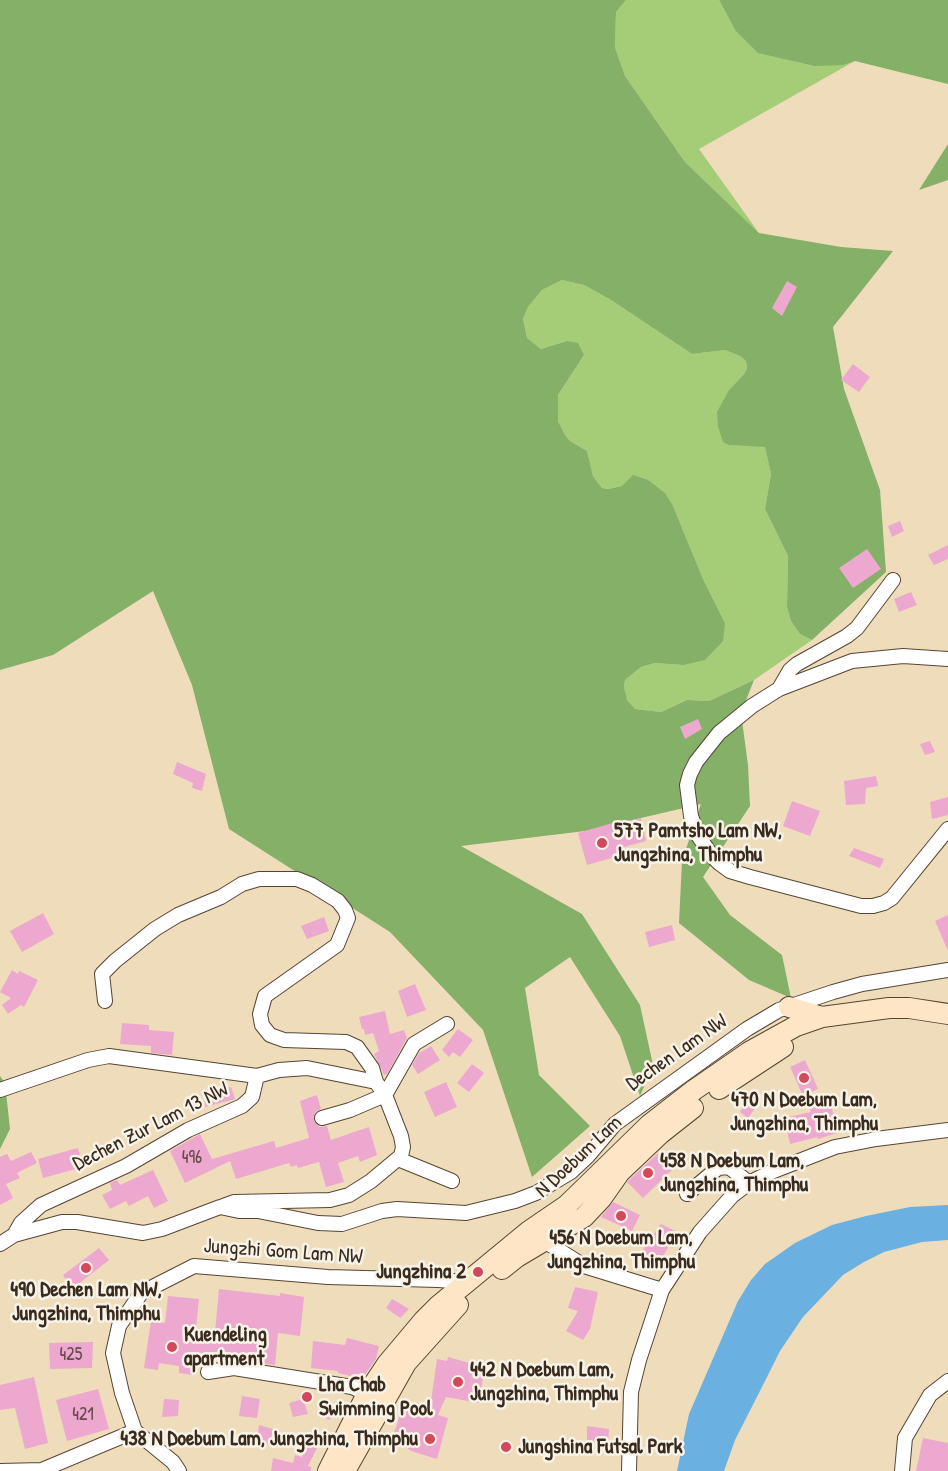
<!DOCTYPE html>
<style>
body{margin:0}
canvas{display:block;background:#efdcba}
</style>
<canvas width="948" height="1471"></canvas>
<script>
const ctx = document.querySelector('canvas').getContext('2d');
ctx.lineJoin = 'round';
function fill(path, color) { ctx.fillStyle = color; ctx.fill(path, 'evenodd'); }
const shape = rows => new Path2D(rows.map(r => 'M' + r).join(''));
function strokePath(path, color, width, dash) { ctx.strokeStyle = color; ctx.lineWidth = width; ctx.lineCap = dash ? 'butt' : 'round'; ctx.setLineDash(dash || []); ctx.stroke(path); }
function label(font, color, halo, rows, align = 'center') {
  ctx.font = font + ' "Patrick Hand",sans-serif'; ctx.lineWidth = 5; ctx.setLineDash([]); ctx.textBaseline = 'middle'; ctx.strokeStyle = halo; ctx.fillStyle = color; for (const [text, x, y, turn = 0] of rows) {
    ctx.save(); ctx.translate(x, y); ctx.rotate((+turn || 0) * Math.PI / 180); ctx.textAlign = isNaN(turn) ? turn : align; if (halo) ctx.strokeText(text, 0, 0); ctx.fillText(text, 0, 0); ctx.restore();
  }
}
const green = shape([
 [626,0,719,0,735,30,844,65,855,61,699,149,759,233,685,162,625,76,615,49,616,12],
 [562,280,584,285,611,300,692,354,725,350,740,356,746,361,747,368,744,374,729,390,729,445,765,446,771,474,765,509,788,556,787,607,791,621,800,634,812,640,754,680,709,701,687,700,661,712,635,709,626,699,624,687,625,680,641,667,655,663,683,665,725,623,703,579,673,506,622,486,608,489,602,488,593,476,587,451,570,441,565,435,558,421,558,395,584,355,567,341,541,349,527,338,523,319,528,307,542,290]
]);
const forest = shape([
 [0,0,626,0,616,12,615,48,625,76,685,162,759,233,841,247,893,251,833,327,844,389,880,490,886,572,812,640,800,634,791,621,787,607,788,556,765,509,771,474,765,447,729,445,723,442,718,426,717,412,729,390,744,374,747,368,746,361,740,356,725,350,692,354,611,300,584,285,562,280,542,290,528,307,523,319,527,338,541,349,567,341,578,343,584,355,558,395,558,421,565,435,570,441,587,451,593,476,602,488,608,489,622,486,633,475,648,480,665,493,673,506,703,579,725,623,723,641,705,660,683,665,655,663,641,667,625,680,624,687,627,700,635,709,661,712,687,700,709,701,754,680,741,713,748,765,750,806,703,877,730,915,782,955,791,998,749,980,679,923,682,861,701,804,585,831,461,846,582,914,640,1005,653,1065,640,1096,620,1036,570,957,525,988,539,1075,590,1126,532,1177,483,1030,390,932,229,829,192,685,153,591,53,655,0,670],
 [719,0,948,0,948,84,855,61,844,65,815,66,758,53,735,30],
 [948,144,948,180,919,190],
 [0,1076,5,1083,10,1129,0,1149]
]);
const water = shape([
 [948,1205,948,1240,922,1242,884,1252,864,1262,843,1275,803,1317,780,1351,763,1385,735,1440,724,1471,677,1471,689,1414,738,1301,751,1280,765,1264,795,1243,832,1225,866,1216,910,1207]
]);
const building = shape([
 [787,281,797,287,782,316,772,308],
 [853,364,870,377,859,392,841,380],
 [900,521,904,531,892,537,888,526],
 [948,545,948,559,934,565,928,555],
 [867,549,881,569,853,588,839,568],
 [911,592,917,605,899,612,894,599],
 [698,719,702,729,685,739,680,727],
 [930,741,935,752,925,755,920,744],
 [177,762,206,774,202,791,192,788,193,783,173,774],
 [876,776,878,786,866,788,865,804,846,805,844,781],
 [948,797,948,815,932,819,930,802],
 [792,801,820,811,810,836,783,826],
 [641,818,646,841,624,847,626,854,587,865,578,833,616,822,617,824],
 [854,848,884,859,880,868,849,856],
 [43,913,54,934,22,952,10,931],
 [948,915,948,951,935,921],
 [324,917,329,931,307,939,301,926],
 [672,925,675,940,649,947,645,932],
 [12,970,18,974,19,971,38,980,24,1007,21,1005,8,1014,2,1005,11,998,0,992],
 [415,984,426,1010,407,1017,398,991],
 [385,1011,390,1034,404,1030,407,1038,387,1074,384,1075,374,1054,379,1051,373,1033,365,1035,364,1029,362,1029,359,1017],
 [122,1023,149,1025,149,1030,174,1032,172,1055,151,1053,151,1046,120,1044],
 [458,1029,473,1040,460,1057,453,1052,449,1057,442,1050],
 [431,1046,440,1060,418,1074,412,1065,419,1053],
 [805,1060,818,1089,803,1096,790,1067],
 [472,1064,484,1073,469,1092,457,1083],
 [446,1082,457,1107,435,1117,424,1092],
 [231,1087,235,1099,205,1107,204,1092],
 [317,1095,321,1109,315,1112,314,1121,319,1127,327,1126,331,1140,369,1127,377,1155,360,1162,358,1156,338,1163,344,1182,326,1187,319,1162,298,1168,297,1165,291,1167,289,1163,236,1179,230,1161,185,1183,170,1151,200,1134,212,1159,274,1141,276,1148,309,1138,300,1101],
 [747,1101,756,1107,748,1118,740,1112],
 [831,1104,837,1133,818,1139,817,1137,790,1144,784,1118,811,1112,809,1108],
 [78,1148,83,1167,43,1178,38,1159],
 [31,1152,37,1163,17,1173,20,1178,6,1184,13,1198,0,1205,0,1157,7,1154,11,1161],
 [658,1153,673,1169,643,1198,627,1182],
 [153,1170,168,1201,154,1208,148,1196,129,1206,126,1201,110,1209,102,1195,112,1190,110,1183,117,1180,120,1185],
 [613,1202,640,1215,632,1231,601,1217],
 [661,1224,677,1232,658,1265,640,1254],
 [99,1248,109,1260,72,1289,63,1275],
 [575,1287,598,1292,590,1329,583,1340,566,1331,578,1311,568,1308],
 [219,1289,280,1296,280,1293,304,1297,300,1336,278,1333,275,1365,196,1355,193,1375,179,1373,179,1366,159,1363,158,1370,144,1368,151,1321,165,1323,168,1296,199,1299,196,1328,215,1332],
 [392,1299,409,1309,400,1318,386,1308],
 [347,1338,379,1346,376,1359,362,1379,338,1373,338,1371,311,1368,313,1341,345,1345],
 [93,1342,92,1368,50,1369,49,1343],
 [448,1357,477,1365,477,1369,484,1370,479,1403,446,1397,438,1415,448,1418,437,1459,411,1451,392,1437,397,1425,403,1401,415,1406,416,1402,430,1408,437,1359,447,1361],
 [34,1377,48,1443,25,1449,15,1408,0,1410,0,1385],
 [98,1389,109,1429,67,1441,56,1400],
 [242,1396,260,1399,257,1418,239,1416],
 [164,1399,179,1400,178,1416,162,1417],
 [303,1399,308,1414,293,1417,289,1403],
 [325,1402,336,1406,330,1420,321,1416],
 [259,1425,273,1429,270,1445,257,1441],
 [587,1426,609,1429,608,1444,587,1441],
 [923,1438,948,1443,948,1471,916,1471],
 [307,1443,317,1448,308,1466,311,1467,311,1471,271,1471,273,1458,293,1463,295,1455,302,1457]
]);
const minor = shape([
 [948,659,903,656,852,661,779,689,752,706,719,733,696,762,690,774,687,785,691,816,697,834,712,856,719,863,730,871,750,877,861,906,873,906,884,903,892,898,948,829],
 [779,689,790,670,797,664,847,636,857,628,893,580],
 [105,1001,102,974,115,961,155,929,178,915,221,897,242,884,259,879,297,879,312,885,338,901,345,910,348,918,337,945,265,996,260,1014,262,1025,270,1035,284,1040,346,1042,357,1047,372,1068,376,1082,385,1095,401,1136,403,1147,401,1156,371,1181,349,1195,330,1200,234,1202,223,1206],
 [257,1076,279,1070,307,1068,376,1082],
 [0,1090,88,1060,109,1056,257,1076,252,1097,242,1106,188,1130,126,1166,41,1205,21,1223,14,1235],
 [322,1118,350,1110,385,1095,414,1044,447,1024],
 [398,1159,452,1181],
 [687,1194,718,1168,729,1167,749,1183],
 [538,1237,584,1266,662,1290],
 [0,1244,14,1235,62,1222,77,1222,143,1233,162,1229,220,1207,239,1211,258,1211,318,1223,342,1224,382,1211,397,1209,466,1213,515,1201,536,1193,571,1172,587,1157,615,1124,747,1029,779,1010,833,992,862,984,948,970],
 [208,1372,234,1368,352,1387,367,1394],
 [135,1431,122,1393,113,1353,119,1326,141,1293,194,1266,328,1277,438,1280,468,1282],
 [135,1431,173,1462,179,1471],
 [0,1471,42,1470,135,1431],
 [629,1471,631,1392,639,1360,662,1290,700,1232,732,1196,749,1183,771,1172,835,1147,876,1139,948,1130],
 [902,1471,905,1438,930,1395,948,1381]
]);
const secondary = shape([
 [789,1007,822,1017],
 [719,1089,783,1047],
 [502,1269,517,1257,584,1217,601,1199,620,1172,660,1134,693,1108],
 [328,1471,367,1394,387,1364,424,1320,438,1306,529,1231,567,1205,649,1125,694,1090,749,1052,796,1026,822,1017,889,1008,909,1008,948,1014],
 [345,1471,406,1363,458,1305]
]);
const markers = [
 [602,843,6,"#d1495b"],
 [804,1078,6,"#d1495b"],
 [648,1173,6,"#d1495b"],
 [621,1216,6,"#d1495b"],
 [86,1268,6,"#d1495b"],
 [478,1272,6,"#d1495b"],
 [172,1347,6,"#d1495b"],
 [458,1382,6,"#d1495b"],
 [307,1397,6,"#d1495b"],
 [430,1439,6,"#d1495b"],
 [506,1447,6,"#d1495b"]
];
const numberNames = [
 ["496",192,1158],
 ["425",71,1355],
 ["421",83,1415]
];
const poiNames = [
 ["577 Pamtsho Lam NW,",614,831],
 ["Jungzhina, Thimphu",614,855],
 ["470 N Doebum Lam,",804,1100,"center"],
 ["Jungzhina, Thimphu",804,1124,"center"],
 ["458 N Doebum Lam,",660,1161],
 ["Jungzhina, Thimphu",660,1185],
 ["456 N Doebum Lam,",621,1238,"center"],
 ["Jungzhina, Thimphu",621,1262,"center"],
 ["Jungzhina 2",466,1272,"right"],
 ["490 Dechen Lam NW,",86,1290,"center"],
 ["Jungzhina, Thimphu",86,1314,"center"],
 ["Kuendeling",184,1335],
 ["apartment",184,1359],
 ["442 N Doebum Lam,",470,1370],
 ["Jungzhina, Thimphu",470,1394],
 ["Lha Chab",319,1385],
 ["Swimming Pool",319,1409],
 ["438 N Doebum Lam, Jungzhina, Thimphu",418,1439,"right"],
 ["Jungshina Futsal Park",518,1447]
];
const streetNames = [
 ["Dechen Lam NW",677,1053,-35],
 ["Dechen Zur Lam 13 NW",151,1127,-27],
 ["N Doebum Lam",579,1157,-43],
 ["Jungzhi Gom Lam NW",283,1252,4]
];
fill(green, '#a5cd78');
fill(forest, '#84b068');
fill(water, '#6ab1e1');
fill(building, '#eda8cf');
strokePath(minor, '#564535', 16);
strokePath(secondary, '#564535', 22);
strokePath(minor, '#fff', 14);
strokePath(secondary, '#fde5c5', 20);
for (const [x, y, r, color] of markers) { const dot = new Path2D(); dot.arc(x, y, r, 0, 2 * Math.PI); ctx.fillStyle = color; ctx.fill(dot); strokePath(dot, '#f7f3e8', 2); }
label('18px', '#684a4a', null, numberNames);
label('bold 21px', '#3b2a1e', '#f7f3e8', poiNames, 'left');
label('21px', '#3b2a1e', '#f7f3e8', streetNames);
</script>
